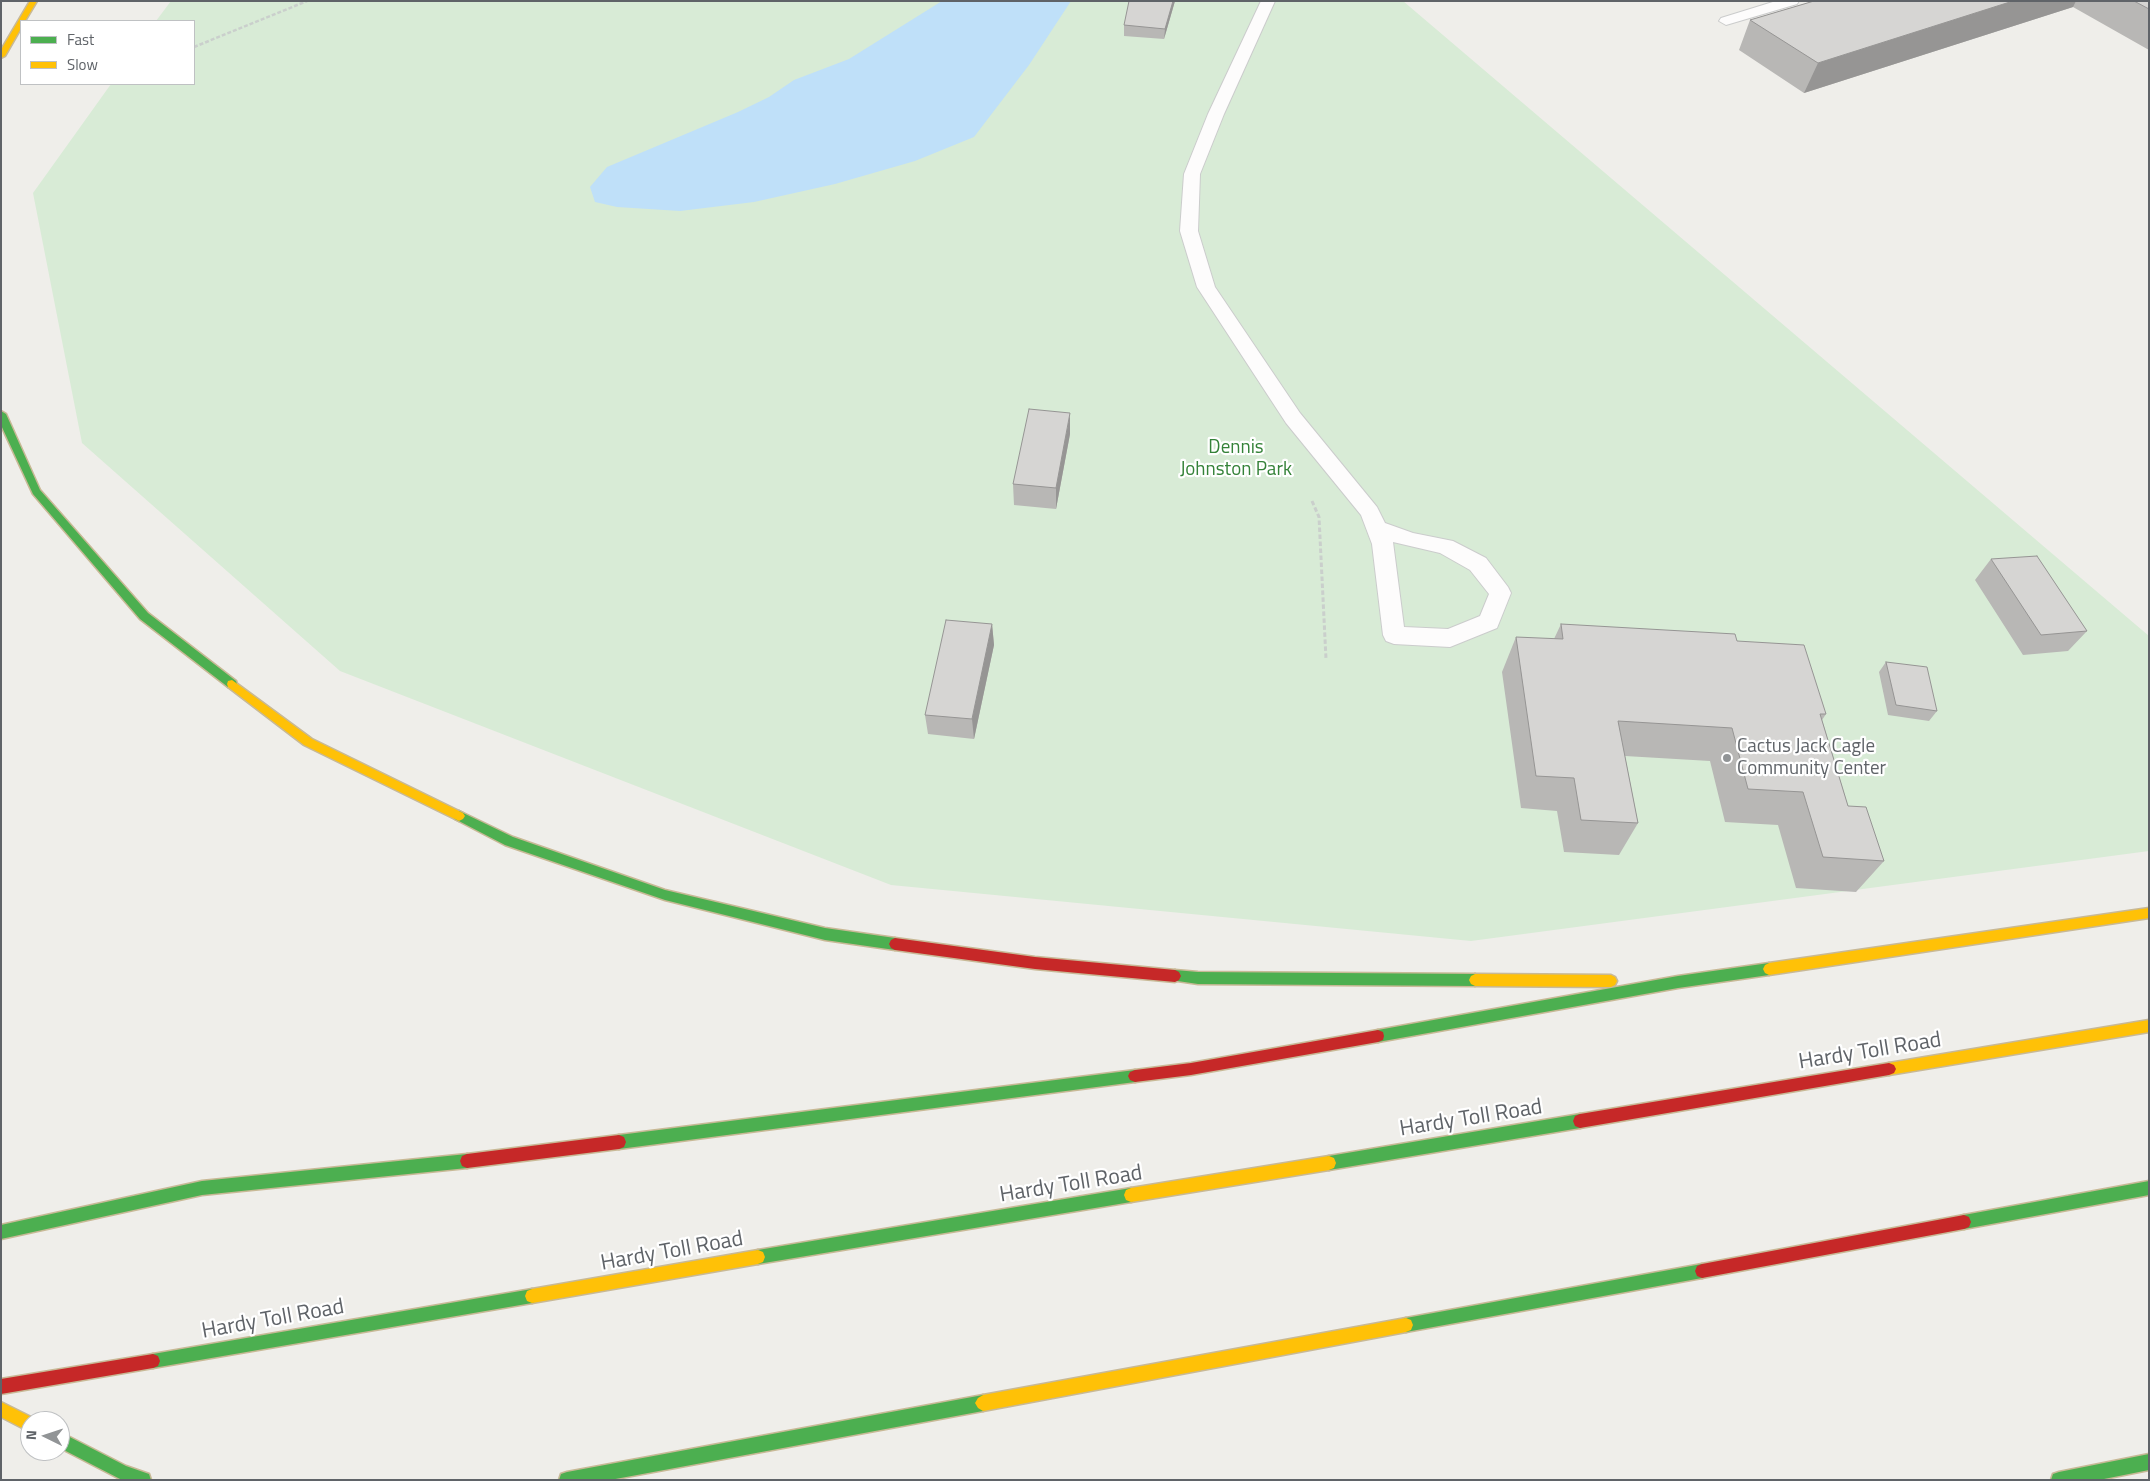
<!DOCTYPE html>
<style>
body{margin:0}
#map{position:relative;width:2150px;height:1481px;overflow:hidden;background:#efeeea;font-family:"Titillium Web",sans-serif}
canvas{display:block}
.frame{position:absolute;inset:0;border:2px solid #5f6368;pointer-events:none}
.legend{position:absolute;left:20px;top:20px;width:175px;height:65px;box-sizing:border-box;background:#fff;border:1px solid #bfc1c3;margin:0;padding:6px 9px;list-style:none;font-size:15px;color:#5f6368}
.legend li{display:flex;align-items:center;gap:10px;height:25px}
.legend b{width:25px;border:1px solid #bfc1c3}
.north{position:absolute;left:20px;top:1411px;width:50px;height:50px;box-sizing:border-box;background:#fff;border:1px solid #bfc1c3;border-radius:50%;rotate:274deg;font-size:14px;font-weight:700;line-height:20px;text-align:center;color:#5f6368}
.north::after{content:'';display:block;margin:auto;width:18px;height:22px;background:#919496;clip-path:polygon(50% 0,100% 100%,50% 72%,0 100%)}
</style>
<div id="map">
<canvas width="2150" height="1481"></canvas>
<div class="frame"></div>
<ul class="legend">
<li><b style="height:6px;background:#4caf50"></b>Fast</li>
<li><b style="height:6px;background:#ffc107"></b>Slow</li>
</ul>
<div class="north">N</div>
</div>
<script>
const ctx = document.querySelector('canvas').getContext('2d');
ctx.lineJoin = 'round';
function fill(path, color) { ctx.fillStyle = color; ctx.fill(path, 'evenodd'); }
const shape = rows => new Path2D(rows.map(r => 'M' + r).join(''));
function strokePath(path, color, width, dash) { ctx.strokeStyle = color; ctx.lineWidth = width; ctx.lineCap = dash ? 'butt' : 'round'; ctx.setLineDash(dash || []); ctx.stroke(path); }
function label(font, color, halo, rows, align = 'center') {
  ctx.font = font + ' "Titillium Web",sans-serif'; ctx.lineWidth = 4.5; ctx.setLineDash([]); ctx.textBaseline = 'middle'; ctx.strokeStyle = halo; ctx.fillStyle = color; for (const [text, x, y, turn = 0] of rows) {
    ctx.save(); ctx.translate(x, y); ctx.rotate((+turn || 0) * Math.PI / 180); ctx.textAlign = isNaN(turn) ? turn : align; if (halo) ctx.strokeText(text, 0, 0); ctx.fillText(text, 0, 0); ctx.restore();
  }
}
const green = shape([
 [171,1,1403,1,2149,636,2149,851,1471,941,891,885,340,671,82,443,33,193,111,84,194,84,194,21,156,21]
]);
const water = shape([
 [942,1,1071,1,1029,65,974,137,915,161,835,184,754,202,680,211,617,207,595,202,590,187,607,167,738,112,769,97,794,80,849,59]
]);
const pathFar1 = shape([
 [194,47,307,1]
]);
const path = shape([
 [1312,501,1319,517,1326,659]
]);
const lane = shape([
 [1261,1,1275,1,1224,114,1200,174,1198,231,1215,287,1300,413,1377,507,1385,523,1413,533,1453,541,1486,558,1508,587,1511,593,1497,628,1450,647,1394,644,1386,641,1383,635,1372,544,1361,515,1286,423,1197,287,1180,231,1184,174,1208,114,1261,1],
 [1393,542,1440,553,1470,570,1489,594,1480,616,1448,629,1404,627,1393,542],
 [1776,1,1799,1,1797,4,1726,25,1719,21,1721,18,1776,1]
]);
const fast = shape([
 [1,411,6,414,40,490,148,613,236,681,237,684,236,687,228,687,140,619,33,494,1,425,1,411],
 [459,811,513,837,665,890,825,928,895,938,899,940,901,944,899,948,895,950,825,940,665,900,505,845,455,819,453,816,455,813,459,811],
 [1769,963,1773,965,1775,969,1773,973,1769,975,1678,988,1378,1042,1373,1040,1372,1036,1373,1032,1378,1030,1678,976,1769,963],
 [1175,970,1198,972,1475,974,1479,976,1481,980,1479,984,1475,986,1198,984,1171,980,1169,976,1171,972,1175,970],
 [1135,1070,1140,1072,1142,1076,1140,1080,1135,1082,619,1149,614,1147,612,1142,614,1137,619,1135,1135,1070],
 [1580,1114,1585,1116,1587,1121,1585,1126,1580,1128,1329,1170,1324,1168,1322,1163,1324,1158,1329,1156,1580,1114],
 [467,1154,472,1156,474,1161,472,1166,467,1168,202,1195,1,1239,1,1225,202,1181,467,1154],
 [2149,1181,2149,1195,1964,1229,1959,1227,1957,1222,1959,1217,1964,1215,2149,1181],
 [1131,1188,1136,1190,1138,1195,1136,1200,1131,1202,758,1264,753,1262,751,1257,753,1252,758,1250,1131,1188],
 [1702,1264,1707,1266,1709,1271,1707,1276,1702,1278,1406,1332,1401,1330,1399,1325,1401,1320,1406,1318,1702,1264],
 [532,1289,537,1291,539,1296,537,1301,532,1303,153,1368,148,1366,146,1361,148,1356,153,1354,532,1289],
 [983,1395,988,1398,991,1403,988,1408,983,1411,610,1480,559,1480,561,1474,567,1472,983,1395],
 [60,1432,126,1466,149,1474,151,1480,122,1480,60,1448,60,1432],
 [2149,1454,2149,1470,2099,1480,2051,1480,2053,1474,2059,1472,2149,1454]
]);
const slow = shape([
 [30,1,37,1,25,21,21,21,21,28,5,56,1,58,1,50,30,1],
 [232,680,312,739,463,813,465,816,463,819,459,821,455,819,304,745,228,687,227,684,228,681,232,680],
 [2149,908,2149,918,1769,975,1765,973,1763,969,1765,965,1769,963,2149,908],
 [1475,974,1611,975,1615,977,1617,981,1615,985,1611,987,1475,986,1471,984,1469,980,1471,976,1475,974],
 [2149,1020,2149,1032,1889,1075,1884,1073,1882,1069,1884,1065,1889,1063,2149,1020],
 [1329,1156,1334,1158,1336,1163,1334,1168,1329,1170,1131,1202,1126,1200,1124,1195,1126,1190,1131,1188,1329,1156],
 [758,1250,763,1252,765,1257,763,1262,758,1264,532,1303,527,1301,525,1296,527,1291,532,1289,758,1250],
 [1406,1318,1411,1320,1413,1325,1411,1330,1406,1332,983,1411,978,1408,975,1403,978,1398,983,1395,1406,1318],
 [1,1402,35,1419,36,1421,30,1421,30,1432,1,1417,1,1402]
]);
const jam = shape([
 [895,938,1035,957,1175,970,1179,972,1181,976,1179,980,1175,982,1035,969,895,950,891,948,889,944,891,940,895,938],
 [1378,1030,1383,1032,1384,1036,1383,1040,1378,1042,1191,1075,1135,1082,1130,1080,1128,1076,1130,1072,1135,1070,1191,1063,1378,1030],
 [1889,1063,1894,1065,1896,1069,1894,1073,1889,1075,1580,1128,1575,1126,1573,1121,1575,1116,1580,1114,1889,1063],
 [619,1135,624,1137,626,1142,624,1147,619,1149,467,1168,462,1166,460,1161,462,1156,467,1154,619,1135],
 [1964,1215,1969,1217,1971,1222,1969,1227,1964,1229,1702,1278,1697,1276,1695,1271,1697,1266,1702,1264,1964,1215],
 [153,1354,158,1356,160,1361,158,1366,153,1368,1,1394,1,1379,153,1354]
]);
const wall = shape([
 [1175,1,1164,39,1124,36,1124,25],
 [1814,1,2149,1,2149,50,2073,7,1804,93,1739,50,1750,20],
 [1070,434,1056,509,1014,505,1013,484],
 [1991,559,2087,631,2068,651,2023,655,1975,580],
 [992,624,994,645,974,739,928,734,925,715],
 [1561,624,1737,641,1826,714,1822,720,1848,806,1884,861,1856,892,1796,888,1778,825,1725,822,1710,761,1625,756,1638,823,1619,855,1564,852,1557,811,1521,808,1502,672,1516,637,1554,639],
 [1886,662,1937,711,1929,721,1888,715,1879,672]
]);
const shadedWall = shape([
 [1173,1,1175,1,1164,39,1165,29],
 [2013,1,2076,1,2073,7,1804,93,1818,63],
 [1070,413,1070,434,1056,509,1056,488],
 [992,624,994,645,974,739,972,719]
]);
const building = shape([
 [1129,1,1173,1,1165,29,1124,25,1129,1],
 [1814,1,2013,1,1818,63,1750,20,1814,1],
 [2134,1,2149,1,2149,9,2134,1],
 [1029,409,1070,413,1056,488,1013,484,1029,409],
 [2037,556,2087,631,2041,635,1991,559,2037,556],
 [946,620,992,624,972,719,925,715,946,620],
 [1561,624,1735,634,1737,641,1804,645,1826,714,1820,714,1848,806,1866,807,1884,861,1823,857,1803,792,1748,789,1732,728,1618,721,1638,823,1581,820,1574,778,1536,776,1516,637,1563,639,1561,624],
 [1886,662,1927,667,1937,711,1896,705,1886,662]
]);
const markers = [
 [1727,758,5,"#919496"]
];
const parkNames = [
 ["Dennis",1236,448],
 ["Johnston Park",1236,470]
];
const poiNames = [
 ["Cactus Jack Cagle",1737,747],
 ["Community Center",1737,769]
];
const nearStreetnames = [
 ["Hardy Toll Road",1870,1052,-9],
 ["Hardy Toll Road",1471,1119,-9],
 ["Hardy Toll Road",1071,1185,-9],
 ["Hardy Toll Road",672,1252,-10],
 ["Hardy Toll Road",273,1320,-10]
];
fill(green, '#d8ebd6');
fill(water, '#bfe0f9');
strokePath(lane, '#cbcccc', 2);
strokePath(fast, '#c8b996', 3);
strokePath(slow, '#c8b996', 3);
strokePath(jam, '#c8b996', 3);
strokePath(pathFar1, '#cacfcc', 2.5, [4, 2]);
strokePath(path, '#cacfcc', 3, [4.5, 2.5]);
fill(lane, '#fdfcfc');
fill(fast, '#4caf50');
fill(slow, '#ffc107');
fill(jam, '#c62828');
fill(wall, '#b8b7b5');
fill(shadedWall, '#969594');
fill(building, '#d6d5d3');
strokePath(building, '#969594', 1);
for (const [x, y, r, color] of markers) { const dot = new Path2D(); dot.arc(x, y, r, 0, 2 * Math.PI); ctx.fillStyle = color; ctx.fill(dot); strokePath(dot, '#fff', 2); }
label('19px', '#348238', '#fff', parkNames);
label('19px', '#5f6368', '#fff', poiNames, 'left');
label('22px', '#5f6368', '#fff', nearStreetnames);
</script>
